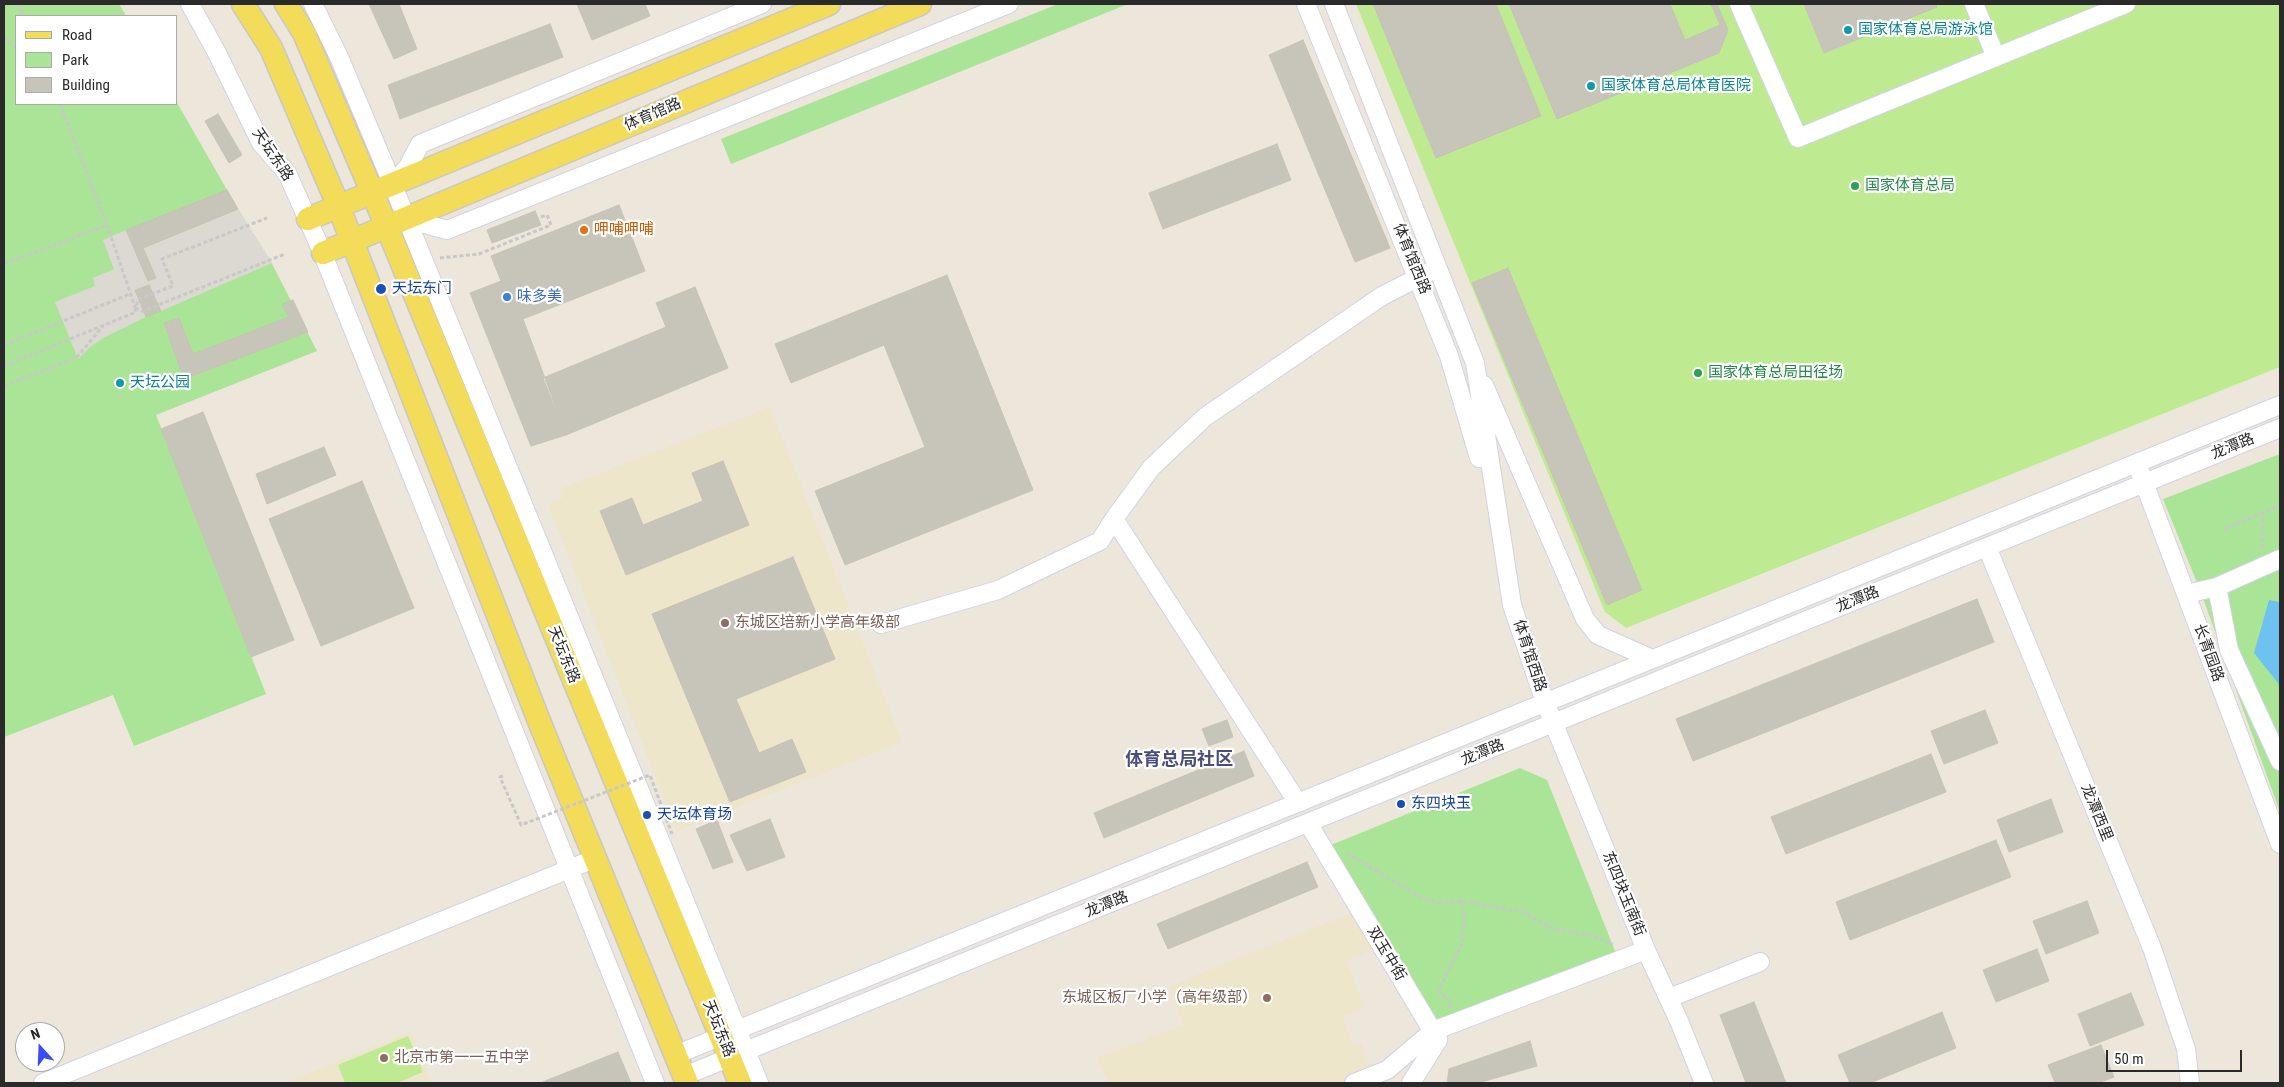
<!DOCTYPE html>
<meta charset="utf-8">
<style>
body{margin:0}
#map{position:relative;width:2284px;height:1087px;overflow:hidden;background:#ece6db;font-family:"Roboto Condensed",sans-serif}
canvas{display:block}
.frame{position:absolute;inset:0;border:5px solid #2a2a2a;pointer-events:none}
.legend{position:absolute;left:15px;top:15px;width:162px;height:90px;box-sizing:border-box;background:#fff;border:1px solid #aaa;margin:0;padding:6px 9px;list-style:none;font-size:15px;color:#2a2a2a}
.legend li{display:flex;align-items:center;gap:10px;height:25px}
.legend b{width:25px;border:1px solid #aaa}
.north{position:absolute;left:15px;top:1022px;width:50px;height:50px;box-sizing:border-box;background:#fff;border:1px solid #aaa;border-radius:50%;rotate:340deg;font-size:14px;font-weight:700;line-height:20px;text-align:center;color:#2a2a2a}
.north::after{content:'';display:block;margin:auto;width:18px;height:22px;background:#394cfc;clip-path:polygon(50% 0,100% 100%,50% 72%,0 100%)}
.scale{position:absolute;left:2106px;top:1050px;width:136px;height:22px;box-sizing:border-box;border:2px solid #2a2a2a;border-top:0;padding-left:6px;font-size:15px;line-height:18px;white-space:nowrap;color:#2a2a2a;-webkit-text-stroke:4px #fff;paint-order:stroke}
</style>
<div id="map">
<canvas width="2284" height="1087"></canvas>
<div class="frame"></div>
<ul class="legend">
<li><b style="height:6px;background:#f2dc5a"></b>Road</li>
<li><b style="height:14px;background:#aae497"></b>Park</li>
<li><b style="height:14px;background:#c7c4ba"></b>Building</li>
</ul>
<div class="north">N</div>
<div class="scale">50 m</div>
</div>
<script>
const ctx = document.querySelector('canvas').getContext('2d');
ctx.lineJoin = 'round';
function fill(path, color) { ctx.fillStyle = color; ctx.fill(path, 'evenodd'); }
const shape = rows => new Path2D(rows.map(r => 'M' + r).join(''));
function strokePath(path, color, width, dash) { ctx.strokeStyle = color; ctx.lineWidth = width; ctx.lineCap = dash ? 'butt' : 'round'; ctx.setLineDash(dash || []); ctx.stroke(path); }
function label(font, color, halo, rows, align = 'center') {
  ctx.font = font + ' "Roboto Condensed","Noto Sans SC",sans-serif'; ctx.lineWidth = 4.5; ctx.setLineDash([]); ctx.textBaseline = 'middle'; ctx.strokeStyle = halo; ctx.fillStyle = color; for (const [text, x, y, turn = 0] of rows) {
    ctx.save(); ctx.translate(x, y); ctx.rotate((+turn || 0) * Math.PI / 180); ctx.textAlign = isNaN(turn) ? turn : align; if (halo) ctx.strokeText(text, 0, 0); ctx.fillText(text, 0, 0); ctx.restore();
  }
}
const education = shape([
 [770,407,902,742,677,831,548,504,563,498,560,489],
 [1357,911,1372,950,1346,961,1365,1008,1343,1016,1352,1045,1361,1043,1371,1073,1342,1083,1109,1083,1097,1058,1184,1025,1169,987,1228,962],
 [410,1032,431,1083,285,1083]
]);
const green = shape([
 [4,4,119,4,126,16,16,16,16,104,176,104,176,101,238,209,270,260,317,351,156,415,266,694,134,746,113,695,4,737],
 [1058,4,1128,4,731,164,721,139],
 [2280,454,2280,812,2200,590,2163,499],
 [1520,768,1547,780,1617,956,1447,1020,1434,1018,1331,845]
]);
const pitch = shape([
 [1356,4,2280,4,2280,367,1626,628,1605,612],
 [408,1036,423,1072,397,1083,345,1083,338,1065]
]);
const plaza = shape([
 [238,209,272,263,161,311,149,285,135,290,146,317,105,337,90,347,78,359,55,302,95,286,93,278,114,269,103,240,126,230,148,281,156,277,143,248]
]);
const water = shape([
 [2269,600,2280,602,2280,691,2278,683,2254,653]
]);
const building = shape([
 [369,4,399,4,417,49,394,59,369,4],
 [577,4,645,4,650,16,592,40,577,4],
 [1373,4,1496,4,1541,116,1436,158,1373,4],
 [1509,4,1717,4,1728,30,1719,53,1557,119,1509,4],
 [1670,4,1711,4,1720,25,1685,40,1670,4],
 [1804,4,1936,4,1937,7,1824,53,1804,4],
 [550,24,563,57,400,119,388,85,550,24],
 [1303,40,1390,248,1355,262,1269,55,1303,40],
 [218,114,242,155,229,163,205,121,218,114],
 [1277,144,1291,180,1163,229,1149,193,1277,144],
 [227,190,238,209,143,248,156,278,148,281,126,230,227,190],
 [619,205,645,271,523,319,566,435,531,446,470,293,501,281,491,256,619,205],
 [535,211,541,225,492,243,487,230,535,211],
 [1508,268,1642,590,1607,605,1472,283,1508,268],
 [947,275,1033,490,845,565,815,491,925,447,884,345,791,383,775,344,947,275],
 [149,285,161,311,146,317,135,290,149,285],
 [695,287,728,368,566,435,543,378,666,327,656,303,695,287],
 [293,300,308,332,184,379,164,323,179,318,193,354,289,317,282,304,293,300],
 [203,412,294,640,251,657,161,429,203,412],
 [324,447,336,475,267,504,256,474,324,447],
 [723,461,749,525,626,575,600,511,632,498,643,525,703,501,692,473,723,461],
 [362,481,414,608,321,646,269,519,362,481],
 [793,557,835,659,736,699,759,753,792,739,806,772,730,802,652,614,793,557],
 [1977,599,1994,642,1693,761,1676,719,1977,599],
 [1985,710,1998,743,1944,764,1931,731,1985,710],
 [1227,720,1233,737,1209,746,1202,729,1227,720],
 [1244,751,1254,776,1104,838,1094,813,1244,751],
 [1931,754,1946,792,1786,854,1771,817,1931,754],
 [2051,799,2063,832,2009,852,1997,820,2051,799],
 [770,819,785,857,747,871,730,835,770,819],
 [717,820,733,862,713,869,696,829,717,820],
 [1996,840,2011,877,1850,940,1836,902,1996,840],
 [1307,862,1318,887,1168,949,1157,924,1307,862],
 [2087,901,2099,933,2046,954,2033,921,2087,901],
 [2037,949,2049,981,1996,1002,1983,970,2037,949],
 [2131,993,2144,1025,2090,1046,2078,1014,2131,993],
 [1754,1002,1786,1083,1746,1083,1720,1015,1754,1002],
 [1942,1012,1956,1048,1870,1083,1850,1083,1838,1055,1942,1012],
 [1530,1041,1537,1066,1478,1083,1447,1083,1449,1069,1530,1041],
 [2101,1045,2114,1077,2098,1083,2055,1083,2048,1065,2101,1045],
 [618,1052,631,1083,540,1083,618,1052]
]);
const path = shape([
 [18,4,23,16],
 [4,38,16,47],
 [60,104,107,225,135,307],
 [440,258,479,254,551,225,547,215,538,218],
 [4,264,107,225],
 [135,308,143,311,285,254],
 [4,345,130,294],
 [4,366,136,312,135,308,139,299,173,286,162,259,267,218],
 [4,386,77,357,103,326],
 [2224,529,2280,505],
 [2262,548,2263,514],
 [1347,853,1425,900,1444,903,1461,901,1522,912,1554,929,1589,935,1613,944],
 [1450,1008,1449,1000,1438,991,1462,944,1465,919,1461,901]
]);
const minor = shape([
 [190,4,216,51,261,143,287,173,320,247,655,1083],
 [313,4,339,57,392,183,759,1083],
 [1306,4,1449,356,1479,458],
 [1334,4,1475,363,1512,605,1545,702,1646,950,1679,1021,1704,1083],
 [1739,4,1798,138,2126,4],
 [1974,4,1996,57],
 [393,183,408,167,420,144,762,4],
 [407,219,447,230,1009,4],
 [1484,385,1585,619,1598,635,1652,659],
 [2140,472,2280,844],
 [1114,519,1298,803],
 [1987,547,2152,948,2186,1049,2190,1083],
 [2217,587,2229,650,2280,761],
 [2186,594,2217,587,2280,559],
 [881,624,998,590,1100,541,1114,519,1151,468,1205,417,1382,296,1437,268],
 [1308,823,1438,1040,1411,1083],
 [1669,998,1760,962],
 [675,1055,2280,405],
 [684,1076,2280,428],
 [43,1083,594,859],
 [1354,1083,1387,1070,1433,1031,1646,950]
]);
const major = shape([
 [243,4,271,48,338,205,539,721,687,1083],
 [286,4,304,33,387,227,740,1083],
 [308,219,829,4],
 [323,253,920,4]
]);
const pathBridge = shape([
 [503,776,500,777,521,825,650,775,672,834]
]);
const markers = [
 [1848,30,5,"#0f9aa8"],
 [1591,86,5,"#0f9aa8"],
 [1855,186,5,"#2e9e5b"],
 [584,230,5,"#e8710a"],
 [381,289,6,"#1a4fb4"],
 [507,297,5,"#3f7fe0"],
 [1698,373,5,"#2e9e5b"],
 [120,383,5,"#0f9aa8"],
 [725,623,5,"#8d6e63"],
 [1401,804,5,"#1a4fb4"],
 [647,815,5,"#1a4fb4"],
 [1267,998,5,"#8d6e63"],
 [384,1058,5,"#8d6e63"]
];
const cultureNames = [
 ["国家体育总局游泳馆",1858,30],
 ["国家体育总局体育医院",1601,86],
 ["天坛公园",130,383]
];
const streetNames = [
 ["体育馆路",653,115,-23],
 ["天坛东路",272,155,56],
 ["体育馆西路",1411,259,68],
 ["龙潭路",2233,447,-22],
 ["龙潭路",1858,600,-22],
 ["长青园路",2208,653,70],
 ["天坛东路",563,655,68],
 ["体育馆西路",1529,656,72],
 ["龙潭路",1483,753,-22],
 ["龙潭西里",2096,813,68],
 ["东四块玉南街",1623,894,68],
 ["龙潭路",1107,905,-22],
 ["双玉中街",1386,954,59],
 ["天坛东路",718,1029,68]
];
const leisureNames = [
 ["国家体育总局",1865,186],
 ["国家体育总局田径场",1708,373]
];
const foodNames = [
 ["呷哺呷哺",594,230]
];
const transitNames = [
 ["天坛东门",392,289],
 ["东四块玉",1411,804],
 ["天坛体育场",657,815]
];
const shopNames = [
 ["味多美",517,297]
];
const educationNames = [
 ["东城区培新小学高年级部",735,623],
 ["东城区板厂小学（高年级部）",1257,998,"right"],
 ["北京市第一一五中学",394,1058]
];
const quarterNames = [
 ["体育总局社区",1179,760]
];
fill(education, '#eee6ca');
fill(green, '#aae497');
fill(pitch, '#beeb92');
fill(plaza, '#dcd9d2');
fill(water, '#6dc2f0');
fill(building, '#c7c4ba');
strokePath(building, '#c7c3b5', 1);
strokePath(minor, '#d1d3e3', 20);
strokePath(major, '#c8c8c8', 25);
strokePath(path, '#c8c8c8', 3, [4, 2.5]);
strokePath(minor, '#fff', 18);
strokePath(major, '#f2dc5a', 22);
strokePath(pathBridge, '#c8c8c8', 3, [4, 2.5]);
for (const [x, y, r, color] of markers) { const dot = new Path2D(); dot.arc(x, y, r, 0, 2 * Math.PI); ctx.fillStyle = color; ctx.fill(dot); strokePath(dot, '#fff', 2); }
label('15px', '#0d838f', '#fff', cultureNames, 'left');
label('15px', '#2a2a2a', '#fff', streetNames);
label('15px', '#27864d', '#fff', leisureNames, 'left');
label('15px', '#c56008', '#fff', foodNames, 'left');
label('15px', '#164399', '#fff', transitNames, 'left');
label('15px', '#366cbe', '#fff', shopNames, 'left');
label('15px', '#785e54', '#fff', educationNames, 'left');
label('bold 18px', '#4a4e7b', '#fff', quarterNames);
</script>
